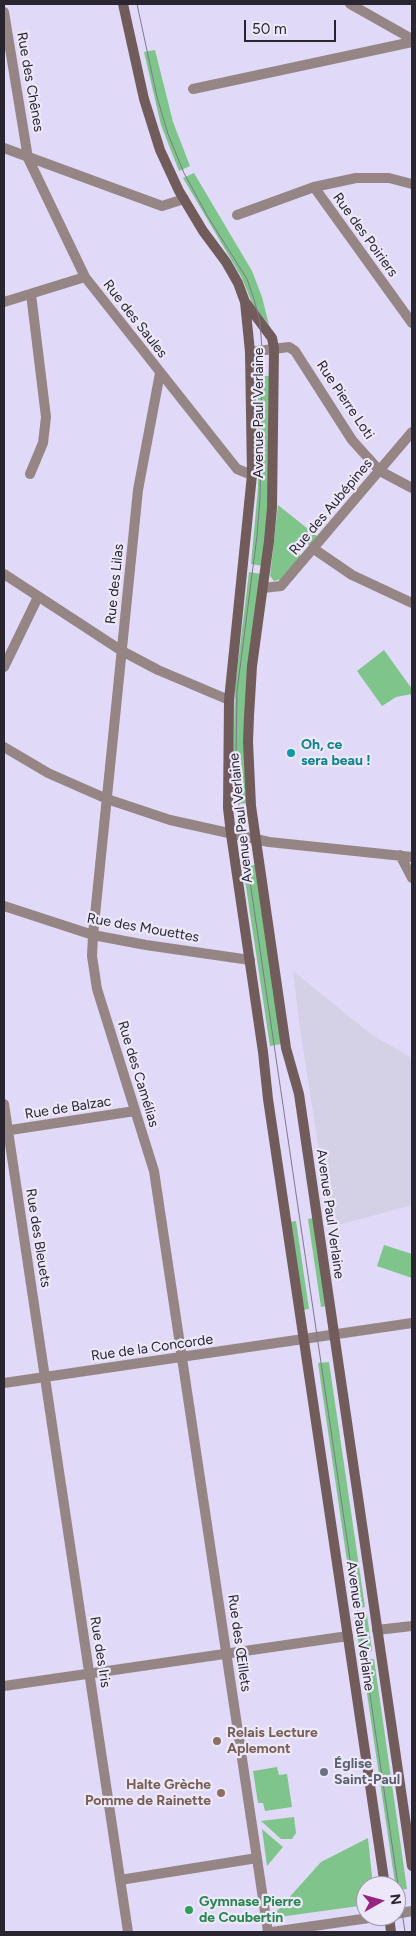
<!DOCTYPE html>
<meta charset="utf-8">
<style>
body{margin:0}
#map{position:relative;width:416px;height:1936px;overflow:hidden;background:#e0d9f7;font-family:Figtree,sans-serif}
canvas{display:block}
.frame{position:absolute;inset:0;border:5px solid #292631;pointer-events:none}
.north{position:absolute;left:356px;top:1876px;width:50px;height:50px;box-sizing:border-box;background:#ece8fa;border:1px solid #9e9aaa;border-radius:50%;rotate:83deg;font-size:14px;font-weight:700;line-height:20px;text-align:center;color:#292631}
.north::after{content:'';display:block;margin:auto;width:18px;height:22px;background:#972481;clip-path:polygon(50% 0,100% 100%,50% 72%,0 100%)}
.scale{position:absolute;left:244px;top:20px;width:92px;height:22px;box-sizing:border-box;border:2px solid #292631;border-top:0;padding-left:6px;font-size:15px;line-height:18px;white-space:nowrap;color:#292631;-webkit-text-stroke:4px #ece8fa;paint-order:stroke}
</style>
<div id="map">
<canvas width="416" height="1936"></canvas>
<div class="frame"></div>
<div class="north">N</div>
<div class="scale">50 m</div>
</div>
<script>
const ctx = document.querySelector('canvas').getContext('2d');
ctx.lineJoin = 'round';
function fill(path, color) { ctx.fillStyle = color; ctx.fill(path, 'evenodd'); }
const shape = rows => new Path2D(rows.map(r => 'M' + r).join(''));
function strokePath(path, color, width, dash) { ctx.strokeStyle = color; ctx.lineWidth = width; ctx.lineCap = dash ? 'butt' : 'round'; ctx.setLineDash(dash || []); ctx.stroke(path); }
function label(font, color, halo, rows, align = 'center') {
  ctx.font = font + ' Figtree,sans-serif'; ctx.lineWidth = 4.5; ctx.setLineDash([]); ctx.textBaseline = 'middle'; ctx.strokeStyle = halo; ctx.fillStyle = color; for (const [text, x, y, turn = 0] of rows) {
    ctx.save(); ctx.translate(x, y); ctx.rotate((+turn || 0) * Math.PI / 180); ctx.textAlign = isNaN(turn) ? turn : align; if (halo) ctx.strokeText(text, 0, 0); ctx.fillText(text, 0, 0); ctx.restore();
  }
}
const commercial = shape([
 [293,971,372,1035,412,1058,412,1205,331,1227,300,1029]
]);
const green = shape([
 [155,50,173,122,190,166,179,171,161,125,144,52],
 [194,173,252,271,262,297,269,325,252,303,242,278,183,178],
 [258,376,270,376,270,478,263,566,251,564,258,488],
 [278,505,318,537,310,546,305,542,298,552,301,556,281,579,274,581,270,576],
 [249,572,261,574,247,803,235,804,233,763,235,687],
 [384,650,412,689,412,694,396,697,382,706,357,671],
 [255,865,281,1044,270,1046,243,867],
 [313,1218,326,1306,321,1307,308,1219],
 [296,1221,309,1309,303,1310,290,1222],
 [384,1245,412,1254,412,1278,377,1266],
 [329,1362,365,1607,354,1609,318,1363],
 [367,1615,372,1651,360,1653,355,1617],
 [374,1659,407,1889,396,1890,362,1660],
 [277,1767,279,1775,287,1774,292,1807,265,1811,263,1803,258,1803,253,1771],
 [294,1817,296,1833,292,1839,281,1839,261,1821],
 [262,1829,283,1847,267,1866],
 [368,1838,373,1886,366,1886,366,1905,279,1917,277,1911,321,1862]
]);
const street = shape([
 [350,4,412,39],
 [4,12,28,158,85,277,237,469,252,475],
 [193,89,412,42],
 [4,148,162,206,184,199],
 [314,187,412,323],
 [237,215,314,187,356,178,389,178,412,184],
 [4,302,85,277],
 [250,352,289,347,295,351,352,440,380,471,412,488],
 [160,373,138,490,93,935,92,956,97,989,154,1171,268,1932],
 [30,474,43,443,46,417,31,294],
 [314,549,352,575,412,603],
 [4,574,122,651,158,670,229,700],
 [263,588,281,586,412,432],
 [4,667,38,597],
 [4,747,48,773,107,799,170,820,269,842,412,857],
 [400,855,412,878],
 [4,906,93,935,146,945,250,960],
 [4,1104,128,1932],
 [4,1131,135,1111],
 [4,1383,412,1323],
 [377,1630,412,1626],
 [4,1686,348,1636],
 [120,1880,257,1858],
 [396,1914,412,1911],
 [272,1932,383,1916]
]);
const secondary = shape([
 [123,4,144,99,160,150,179,191,203,231,226,262,238,283,245,302,250,352,252,475,229,700,228,808,231,834,263,1052,268,1099,385,1886],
 [246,303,272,338,274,348,272,508,269,541,252,666,249,716,248,742,251,806,286,1048,299,1094,412,1866],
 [389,1916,391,1932]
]);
const tram = shape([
 [137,4,157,97,168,134,184,173,208,217,247,279,254,299,260,322,262,350,260,498,257,536,237,691,236,756,239,807,405,1932]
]);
const markers = [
 [291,753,5,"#0f9aa8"],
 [217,1741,5,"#8d6e63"],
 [324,1772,5,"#6b7280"],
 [221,1793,5,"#8d6e63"],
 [189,1910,5,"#2e9e5b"]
];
const streetNames = [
 ["Rue des Chênes",30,82,80],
 ["Rue des Poiriers",365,235,54],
 ["Rue des Saules",135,319,52],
 ["Rue Pierre Loti",345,400,56],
 ["Avenue Paul Verlaine",259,413,-90],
 ["Rue des Aubépines",331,507,-50],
 ["Rue des Lilas",115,584,-84],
 ["Avenue Paul Verlaine",241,818,-96],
 ["Rue des Mouettes",143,928,10],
 ["Rue des Camélias",138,1074,73],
 ["Rue de Balzac",68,1108,-9],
 ["Avenue Paul Verlaine",330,1214,82],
 ["Rue des Bleuets",38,1238,81],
 ["Rue de la Concorde",152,1348,-8],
 ["Avenue Paul Verlaine",360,1626,82],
 ["Rue des Œillets",239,1643,82],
 ["Rue des Iris",100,1652,81]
];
const cultureNames = [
 ["Oh, ce",301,745],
 ["sera beau !",301,761]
];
const educationNames = [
 ["Relais Lecture",227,1733],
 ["Aplemont",227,1749],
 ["Halte Grèche",211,1785,"right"],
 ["Pomme de Rainette",211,1801,"right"]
];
const worshipNames = [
 ["Église",334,1764],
 ["Saint-Paul",334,1780]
];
const leisureNames = [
 ["Gymnase Pierre",199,1902],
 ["de Coubertin",199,1918]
];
fill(commercial, '#d4d1e7');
fill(green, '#7fc58b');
strokePath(street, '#958685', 10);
strokePath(secondary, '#715c5b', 10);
strokePath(tram, '#7d788c', 1);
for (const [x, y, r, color] of markers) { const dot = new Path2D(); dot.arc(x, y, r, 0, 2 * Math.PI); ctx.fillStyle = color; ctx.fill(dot); strokePath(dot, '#ece8fa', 2); }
label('14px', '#292631', '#ece8fa', streetNames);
label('bold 14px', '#0d838f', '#ece8fa', cultureNames, 'left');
label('bold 14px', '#785e54', '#ece8fa', educationNames, 'left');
label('bold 14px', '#5b616d', '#ece8fa', worshipNames, 'left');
label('bold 14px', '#27864d', '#ece8fa', leisureNames, 'left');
</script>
